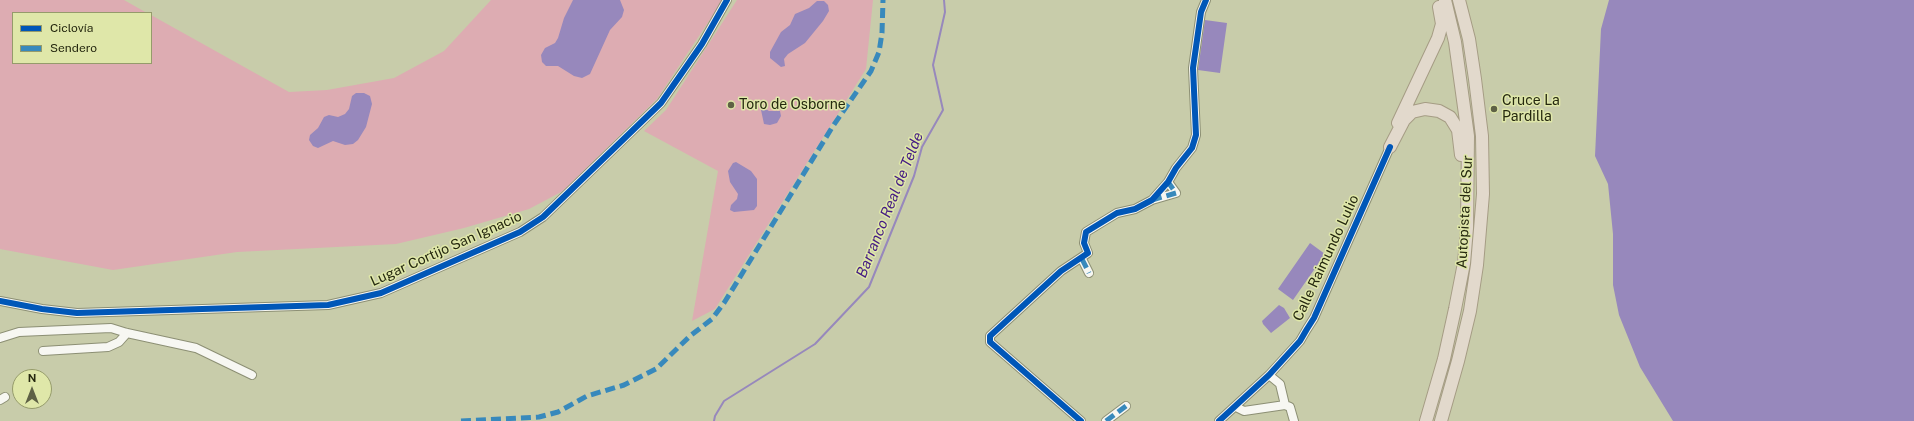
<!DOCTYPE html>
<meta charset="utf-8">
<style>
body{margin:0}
#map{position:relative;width:1914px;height:421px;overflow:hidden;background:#c8ccaa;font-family:"Public Sans",sans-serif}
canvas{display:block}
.legend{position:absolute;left:12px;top:12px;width:140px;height:52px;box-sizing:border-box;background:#dfe7a9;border:1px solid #959b6b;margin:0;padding:5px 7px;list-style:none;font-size:12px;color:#25280f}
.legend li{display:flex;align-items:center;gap:8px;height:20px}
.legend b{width:20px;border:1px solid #959b6b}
.north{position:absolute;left:12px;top:369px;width:40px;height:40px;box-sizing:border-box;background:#dfe7a9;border:1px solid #959b6b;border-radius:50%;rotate:0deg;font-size:11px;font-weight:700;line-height:16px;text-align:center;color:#25280f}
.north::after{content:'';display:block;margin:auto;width:14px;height:18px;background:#5e6145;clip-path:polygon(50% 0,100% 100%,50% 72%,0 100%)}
</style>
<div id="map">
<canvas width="1914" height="421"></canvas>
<ul class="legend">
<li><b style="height:5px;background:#0057b8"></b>Ciclovía</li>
<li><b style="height:5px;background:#3889bc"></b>Sendero</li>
</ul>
<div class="north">N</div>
</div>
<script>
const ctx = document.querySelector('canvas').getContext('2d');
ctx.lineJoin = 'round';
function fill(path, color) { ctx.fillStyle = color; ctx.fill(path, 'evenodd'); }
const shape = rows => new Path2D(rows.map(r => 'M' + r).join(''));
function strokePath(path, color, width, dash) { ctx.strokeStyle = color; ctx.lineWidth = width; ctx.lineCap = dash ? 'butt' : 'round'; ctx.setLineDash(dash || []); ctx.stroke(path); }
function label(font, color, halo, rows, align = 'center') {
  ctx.font = font + ' "Public Sans",sans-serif'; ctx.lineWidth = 3; ctx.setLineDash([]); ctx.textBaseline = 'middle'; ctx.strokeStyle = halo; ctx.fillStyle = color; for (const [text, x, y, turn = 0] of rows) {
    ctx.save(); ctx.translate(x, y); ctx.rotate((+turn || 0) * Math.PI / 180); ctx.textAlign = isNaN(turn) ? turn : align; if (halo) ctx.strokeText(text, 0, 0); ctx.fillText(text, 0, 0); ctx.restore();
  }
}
const green = shape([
 [0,0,124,0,147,13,13,13,13,63,151,63,151,15,289,92,327,90,394,78,444,51,491,0,723,0,657,99,563,191,529,209,464,228,396,244,237,252,113,270,0,249],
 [737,0,873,0,866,69,715,309,692,321,718,171,644,131,666,110]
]);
const water = shape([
 [573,0,620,0,624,10,622,17,610,30,590,74,582,78,574,76,558,66,546,66,542,62,541,55,545,48,555,43,558,38,564,18],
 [1609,0,1914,0,1914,421,1673,421,1640,367,1619,315,1613,285,1613,234,1608,184,1595,156,1601,29],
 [817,1,824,1,828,5,829,11,823,21,805,43,788,54,784,59,785,66,781,67,770,58,770,52,781,32,790,25,795,14,809,8],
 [1205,20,1227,23,1220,73,1198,70],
 [356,93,364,93,370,96,372,104,366,127,358,140,353,144,345,145,333,141,318,148,313,146,309,140,310,135,318,128,324,117,329,115,338,117,345,114,349,109,352,96],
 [764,108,769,111,780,111,781,116,777,123,770,125,764,124,761,110],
 [736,162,751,171,757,179,757,206,754,210,734,212,730,210,731,205,737,199,738,194,730,182,728,171,733,163],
 [1310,243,1325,254,1293,300,1278,289],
 [1279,305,1284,308,1290,318,1271,333,1263,324,1262,321]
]);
const stream = shape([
 [714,421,715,416,724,401,815,344,869,287,914,176,922,147,943,110,933,65,945,12,944,0]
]);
const minor = shape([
 [1152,200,1176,193,1168,182],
 [1082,259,1089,273],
 [0,301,42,309,77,313,328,305,381,293,520,232,543,217,661,103,702,44,727,0],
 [0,338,19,332,111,328,127,333,196,348,252,375],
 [43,351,108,347,119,342,127,333],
 [1269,375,1280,384,1285,405],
 [0,400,5,397],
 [1236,407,1244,411,1285,405,1290,407,1294,421],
 [1081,421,990,342,990,336,1061,271,1088,253,1084,243,1086,232,1117,213,1135,209,1152,200,1168,182,1176,168,1192,148,1196,135,1193,68,1201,12,1206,0],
 [1106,421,1126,406],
 [1219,421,1269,375,1300,341,1307,329,1314,318,1390,147]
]);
const highway = shape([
 [1398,123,1438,38,1442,24,1439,7],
 [1390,147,1404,120,1412,112,1425,109,1439,111,1450,117,1458,130,1461,155],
 [1426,421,1444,359,1455,309,1464,263,1467,228,1468,136,1455,42,1445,0],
 [1441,421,1458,361,1470,311,1477,265,1483,194,1482,136,1475,79,1469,39,1459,0]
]);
const quiet = shape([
 [1152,200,1176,193,1168,182],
 [1082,259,1089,273],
 [461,421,539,417,558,412,587,396,624,385,656,369,690,336,712,319,724,303,833,126,871,71,879,52,882,33,883,0],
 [1106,421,1126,406]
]);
const cycleway = shape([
 [0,301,42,309,77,313,328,305,381,293,520,232,543,217,661,103,702,44,727,0],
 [1081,421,990,342,990,336,1061,271,1088,253,1084,243,1086,232,1117,213,1135,209,1152,200,1168,182,1176,168,1192,148,1196,135,1193,68,1201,12,1206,0],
 [1219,421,1269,375,1300,341,1307,329,1314,318,1390,147]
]);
const markers = [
 [731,105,4,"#5e6145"],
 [1494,109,4,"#5e6145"]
];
const poiNames = [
 ["Cruce La",1502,101],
 ["Pardilla",1502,117],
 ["Toro de Osborne",739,105]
];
const streetNames = [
 ["Autopista del Sur",1465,212,-87],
 ["Lugar Cortijo San Ignacio",446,249,-24],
 ["Calle Raimundo Lulio",1326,258,-65]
];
const waterNames = [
 ["Barranco Real de Telde",890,205,-68]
];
fill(green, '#ddacb2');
fill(water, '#9788bc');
strokePath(stream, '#9788bc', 2);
strokePath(minor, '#8c8f74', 10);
strokePath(highway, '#a59c84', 14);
strokePath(minor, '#f7f7f2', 8);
strokePath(highway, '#e2d9cc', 12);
strokePath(quiet, '#3889bc', 5, [10, 5]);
strokePath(cycleway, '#0057b8', 6);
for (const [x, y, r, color] of markers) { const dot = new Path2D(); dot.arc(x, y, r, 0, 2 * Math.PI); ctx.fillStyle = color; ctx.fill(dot); strokePath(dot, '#dfe7a9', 1.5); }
label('14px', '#25280f', '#dfe7a9', poiNames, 'left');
label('14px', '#25280f', '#dfe7a9', streetNames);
label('italic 15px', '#431a84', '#dfe7a9', waterNames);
</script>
